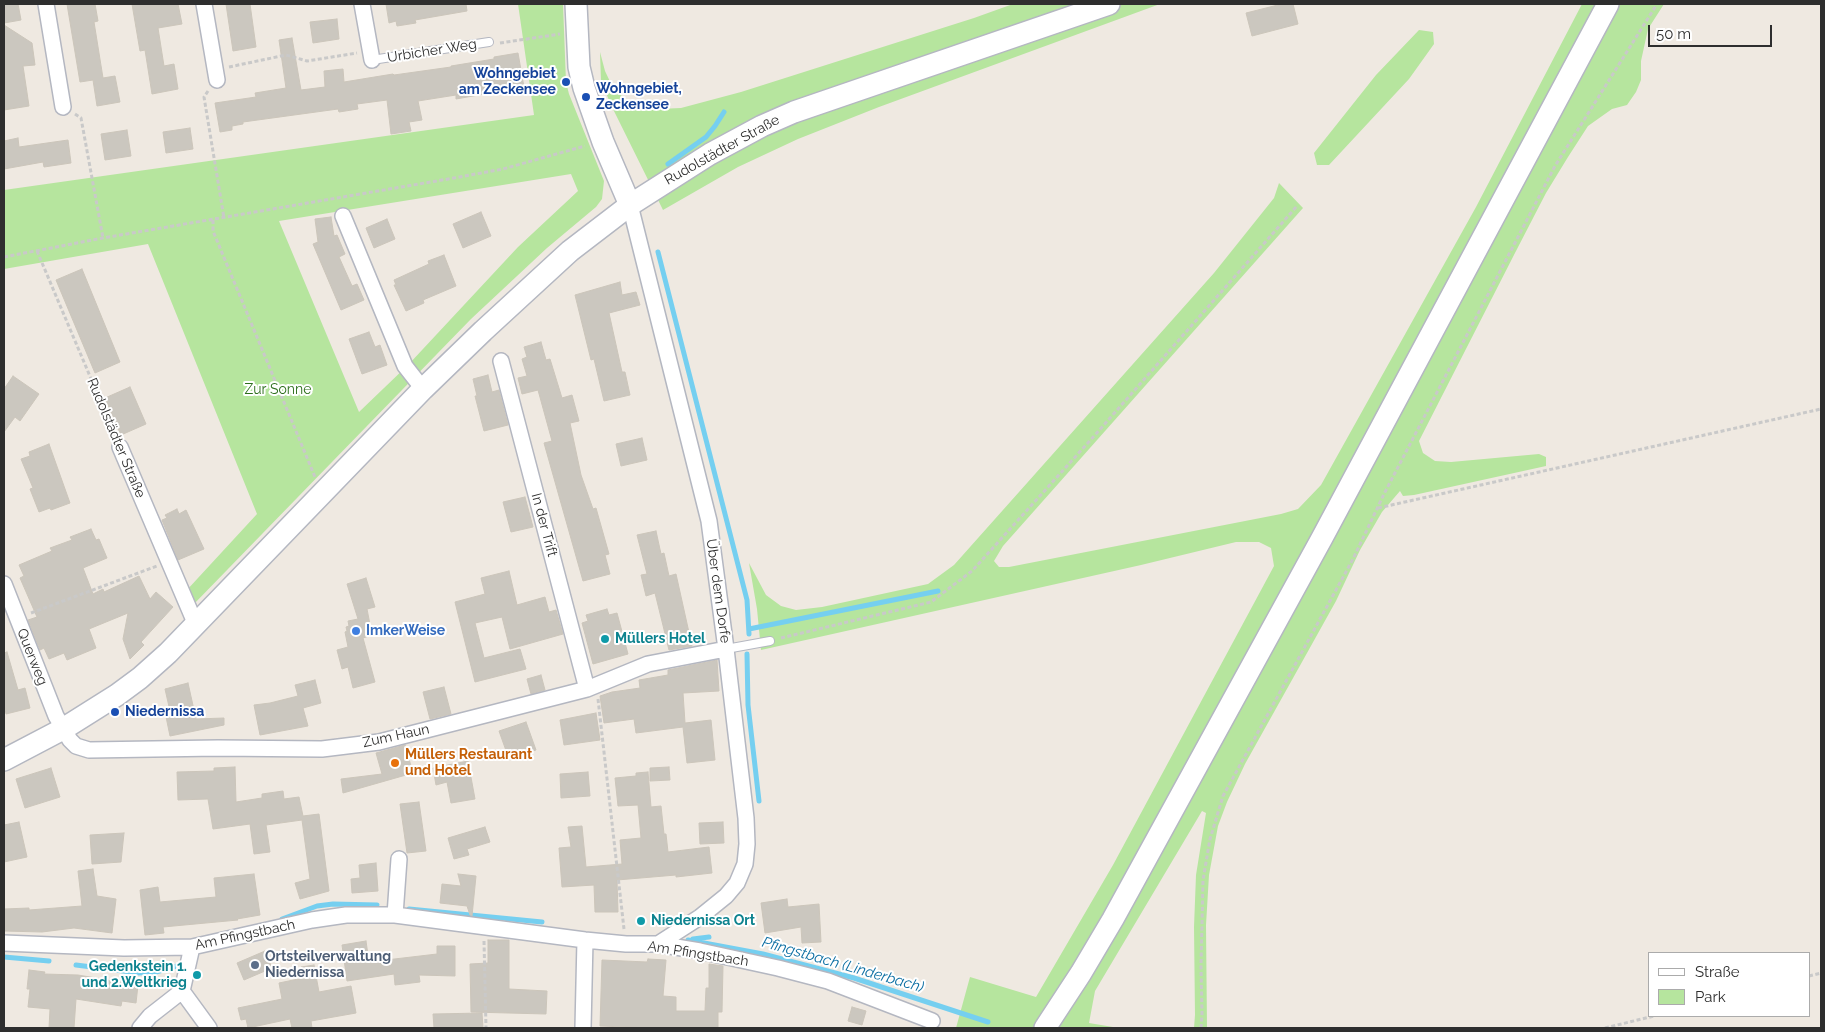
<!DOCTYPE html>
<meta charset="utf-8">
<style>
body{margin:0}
#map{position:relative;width:1825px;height:1032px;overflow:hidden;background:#efe9e1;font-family:Raleway,sans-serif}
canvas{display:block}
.frame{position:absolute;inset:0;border:5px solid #2e2e2e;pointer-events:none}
.legend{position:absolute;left:1648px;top:952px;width:162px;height:65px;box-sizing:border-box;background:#fff;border:1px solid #ababab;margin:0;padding:6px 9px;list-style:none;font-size:15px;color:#2e2e2e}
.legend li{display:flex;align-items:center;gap:10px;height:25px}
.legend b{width:25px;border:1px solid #ababab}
.scale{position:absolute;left:1648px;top:25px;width:124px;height:22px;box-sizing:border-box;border:2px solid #2e2e2e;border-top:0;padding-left:6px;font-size:15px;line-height:18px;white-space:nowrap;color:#2e2e2e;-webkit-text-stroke:4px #fff;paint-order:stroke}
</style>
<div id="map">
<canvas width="1825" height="1032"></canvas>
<div class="frame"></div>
<ul class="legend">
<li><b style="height:6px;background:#fff"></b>Straße</li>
<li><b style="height:14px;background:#b6e59e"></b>Park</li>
</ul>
<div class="scale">50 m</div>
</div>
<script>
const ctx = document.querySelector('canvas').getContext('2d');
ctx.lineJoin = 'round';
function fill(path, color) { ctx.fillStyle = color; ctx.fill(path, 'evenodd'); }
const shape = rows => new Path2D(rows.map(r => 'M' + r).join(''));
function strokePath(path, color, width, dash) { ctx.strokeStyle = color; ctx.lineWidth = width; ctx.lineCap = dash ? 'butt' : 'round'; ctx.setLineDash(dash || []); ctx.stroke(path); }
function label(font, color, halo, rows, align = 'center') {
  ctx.font = font + ' Raleway,sans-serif'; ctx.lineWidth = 4; ctx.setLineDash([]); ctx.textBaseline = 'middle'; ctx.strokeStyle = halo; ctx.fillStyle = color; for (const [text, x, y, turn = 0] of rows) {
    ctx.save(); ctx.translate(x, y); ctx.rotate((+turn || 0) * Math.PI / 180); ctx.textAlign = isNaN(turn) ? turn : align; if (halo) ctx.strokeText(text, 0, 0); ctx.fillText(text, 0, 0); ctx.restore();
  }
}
const green = shape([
 [518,4,563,4,566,82,569,94,604,181,602,199,596,207,547,248,471,319,193,605,186,591,257,514,148,244,4,269,4,190,534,115],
 [571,174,578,191,518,247,409,364,359,412,279,221],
 [1013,4,1160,4,879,107,798,139,738,167,663,210,611,105,601,81,600,52,605,71,614,90,635,106,658,109,681,108,741,92,974,18],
 [1582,4,1664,4,1648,29,1641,61,1641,80,1636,92,1627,105,1612,109,1588,126,1568,157,1546,193,1516,251,1419,441,1423,453,1435,461,1451,462,1539,454,1546,457,1546,466,1414,495,1403,496,1400,491,1382,512,1360,550,1336,601,1302,662,1245,764,1227,802,1218,826,1209,875,1206,925,1207,1028,1194,1028,1195,1015,1194,927,1196,875,1206,813,1202,811,1095,991,1089,1023,1119,1028,956,1028,970,977,1036,997,1113,865,1274,566,1271,548,1259,542,1236,542,1141,565,761,650,757,609,749,563,766,595,781,606,796,610,822,607,928,584,954,565,1214,273,1274,198,1279,183,1303,208,1003,546,994,561,999,567,1009,567,1281,514,1298,509,1321,485,1476,207],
 [1419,30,1433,32,1434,44,1409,79,1329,165,1317,165,1314,153,1376,75]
]);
const stream = shape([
 [668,164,706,137,715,126,724,112],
 [658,252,747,600,749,634],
 [749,629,938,591],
 [747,654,748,705,759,801],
 [409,909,542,922],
 [282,919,317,906,333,904,377,905],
 [693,939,709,937],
 [688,940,763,954,854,978,988,1022],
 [4,957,49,961],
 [76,965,139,973,156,972,177,966]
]);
const building = shape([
 [4,4,18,4,21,20,4,23,4,4],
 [67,4,95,4,98,21,94,22,103,78,115,76,120,102,97,106,93,80,80,82,67,4],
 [132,4,178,4,182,24,158,28,164,66,174,64,178,89,152,94,145,50,140,51,132,4],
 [226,4,250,4,256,47,233,51,226,4],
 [386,4,466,4,467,11,415,20,416,23,397,26,396,21,389,23,386,4],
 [1282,4,1293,4,1298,24,1252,36,1246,13,1282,4],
 [337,19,339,39,313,43,310,22,337,19],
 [4,25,32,43,35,65,23,66,29,106,4,110,4,25],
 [292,38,301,90,325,87,324,71,343,69,344,82,393,74,394,75,451,67,451,66,494,59,494,57,518,53,524,87,456,99,456,95,418,101,422,120,409,122,411,131,391,134,387,100,357,104,358,109,339,112,338,109,243,122,243,124,232,126,232,130,220,132,215,103,256,97,255,93,286,88,279,40,292,38],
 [190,128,193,149,166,153,163,132,190,128],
 [127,130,131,156,105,160,101,134,127,130],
 [18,138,19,147,68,140,71,163,44,167,43,162,4,169,4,141,18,138],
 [481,212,491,236,463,248,453,224,481,212],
 [331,217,334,236,337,235,345,254,339,257,352,286,357,284,364,300,341,310,313,244,318,242,315,219,331,217],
 [387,219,395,239,374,248,366,228,387,219],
 [444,255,456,286,423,300,424,303,406,311,394,285,396,285,394,280,429,264,428,261,444,255],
 [82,269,120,362,95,373,56,280,82,269],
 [620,282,622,295,636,292,640,305,609,313,622,372,625,372,630,395,604,401,594,359,591,360,575,295,620,282],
 [369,332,375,347,380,345,387,365,362,374,349,339,369,332],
 [541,342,546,360,550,359,562,398,572,395,579,421,570,423,581,475,593,509,596,508,609,554,605,555,610,574,583,581,544,443,552,441,538,390,522,394,518,378,527,376,522,359,527,357,524,347,541,342],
 [488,375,492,392,499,390,508,425,484,431,475,396,477,396,473,379,488,375],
 [13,376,39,394,20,421,15,417,4,432,4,389,13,376],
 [130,387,146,424,121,435,105,398,130,387],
 [642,438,647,460,621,466,616,444,642,438],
 [49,444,70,503,51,510,50,508,39,512,30,489,33,488,21,459,30,456,29,452,49,444],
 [525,497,533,527,511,532,503,502,525,497],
 [177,509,179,514,186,510,204,549,178,560,162,520,167,518,165,515,177,509],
 [91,529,96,540,99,539,107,558,83,568,93,594,103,589,104,592,139,576,150,599,156,592,173,607,141,642,144,645,130,659,123,639,128,613,89,629,96,648,67,660,64,653,49,659,44,648,40,650,28,620,37,617,20,578,24,576,19,565,52,551,50,548,72,540,70,537,91,529],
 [656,531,661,554,664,553,669,576,676,574,692,646,669,650,655,593,646,596,641,575,647,574,637,535,656,531],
 [509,571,517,605,545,597,549,612,556,610,563,634,510,649,502,617,475,623,484,658,520,649,526,669,475,682,455,602,485,594,481,578,509,571],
 [366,578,375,607,367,609,372,635,363,638,375,682,353,688,348,667,342,669,337,650,348,647,345,632,347,631,346,627,349,626,348,621,358,619,347,584,366,578],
 [607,609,609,615,617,613,628,654,593,664,582,623,588,621,586,615,607,609],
 [7,652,18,690,25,688,30,708,6,714,4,704,4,653,7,652],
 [717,660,719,691,683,693,685,723,711,720,715,760,687,763,683,727,636,733,634,719,604,723,600,696,612,692,640,688,639,680,668,675,668,670,717,660],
 [541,675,545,690,531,694,527,679,541,675],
 [315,680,321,703,303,708,308,726,260,735,254,705,270,703,298,696,295,685,315,680],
 [188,683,196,719,224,718,224,725,170,736,165,712,170,711,165,689,188,683],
 [444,687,451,714,430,719,423,692,444,687],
 [596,713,600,740,564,745,560,720,596,713],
 [526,722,536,750,509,759,499,731,526,722],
 [405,745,413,773,343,793,341,779,382,774,376,753,405,745],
 [468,761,475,799,451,803,447,782,436,785,433,768,468,761],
 [235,767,236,802,262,798,262,794,283,791,284,799,299,797,303,816,319,814,329,891,300,899,295,883,310,879,302,820,266,825,270,852,254,854,250,824,213,829,208,799,178,800,177,772,214,771,214,768,235,767],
 [669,767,670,780,650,781,650,768,669,767],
 [51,768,60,797,25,808,16,779,51,768],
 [588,772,590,796,561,798,560,774,588,772],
 [648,772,651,807,661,806,664,834,666,834,668,852,709,847,712,873,676,877,676,875,617,880,618,912,595,912,594,885,562,887,559,848,571,847,568,827,582,826,586,867,622,864,620,840,641,838,638,805,618,806,615,778,636,776,636,773,648,772],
 [419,802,426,851,407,853,400,804,419,802],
 [19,822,27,857,4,862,4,825,19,822],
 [723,822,724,843,700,844,699,823,723,822],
 [485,827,490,842,467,849,469,855,454,859,448,838,485,827],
 [124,833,121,862,92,864,90,835,124,833],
 [376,863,378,891,352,893,351,879,360,878,359,865,376,863],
 [93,869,97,896,116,899,112,933,74,928,42,932,4,931,4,909,29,908,29,910,82,906,78,871,93,869],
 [254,874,260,915,237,919,238,920,163,927,164,933,145,935,140,890,158,887,160,902,216,897,214,878,254,874],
 [458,874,476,876,472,916,470,915,467,906,440,903,442,884,461,886,458,874],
 [787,899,788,907,819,904,821,942,802,943,801,927,765,933,761,903,787,899],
 [488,940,509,940,509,989,547,991,546,1014,471,1012,470,964,488,963,488,940],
 [366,941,369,962,437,954,437,946,455,946,455,976,419,975,420,982,395,985,394,974,347,981,342,945,366,941],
 [265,951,272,968,244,980,237,963,265,951],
 [648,959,666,960,663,996,676,997,676,1011,705,1011,706,988,709,988,709,964,723,966,722,1012,718,1012,718,1028,650,1028,600,1026,602,960,647,962,648,959],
 [314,965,319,992,351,986,356,1013,311,1021,312,1028,292,1028,290,1019,248,1028,246,1019,241,1020,238,1008,282,999,279,983,303,978,301,967,314,965],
 [29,970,45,972,44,974,78,975,138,985,136,1003,122,1001,121,1006,76,999,74,1028,49,1028,50,1009,28,1007,30,989,27,989,29,970],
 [852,1007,866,1011,862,1025,848,1021,852,1007],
 [482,1013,483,1028,434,1028,433,1014,482,1013]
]);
const path = shape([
 [500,43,560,34],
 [229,67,286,55,307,61,357,53],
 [208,91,204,97,224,218],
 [75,114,81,118,103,238],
 [213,220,213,231,315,477],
 [37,251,114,433],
 [4,257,103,238,454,178,503,169,585,146],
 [1378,508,1821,409],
 [31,613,157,566],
 [781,638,931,602,972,571,1095,435,1297,206],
 [598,699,624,929],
 [484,941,486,1028],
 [1809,976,1821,973],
 [1201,1028,1202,1014,1201,966,1203,880,1210,839,1223,796,1353,559,1384,494,1555,166,1657,4],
 [1605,1028,1654,1016]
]);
const lane = shape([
 [372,60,489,42],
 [726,649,770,641]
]);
const street = shape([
 [46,4,63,107],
 [204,4,217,80],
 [362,4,372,60],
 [630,205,709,521,726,649,746,818,747,844,745,864,737,883,726,896,700,917,658,944],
 [343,216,405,366,423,389],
 [501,361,587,689],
 [120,447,196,625],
 [4,584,56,716,70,740,76,746,89,750,218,748,322,749,379,742,587,689,648,664,726,649],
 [395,915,399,859],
 [4,943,124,948,192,947,312,920,346,915,395,915,585,940,626,944,658,944,700,951,778,968,828,981,932,1021],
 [182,991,209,1028],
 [140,1028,150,1016,182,991,192,947],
 [583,1028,585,940]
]);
const secondary = shape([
 [576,4,579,67,584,88,603,142,630,205],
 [4,760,63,729,117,695,140,678,168,653,423,389,483,331,570,251,630,205,710,154,762,126,794,112,1109,4],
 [1045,1028,1081,973,1113,919,1322,538,1608,4]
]);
const markers = [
 [566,82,5,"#1a4fb4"],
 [586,97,5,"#1a4fb4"],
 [356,631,5,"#3f7fe0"],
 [605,639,5,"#0f9aa8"],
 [115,712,5,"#1a4fb4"],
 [395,763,5,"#e8710a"],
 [641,921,5,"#0f9aa8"],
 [255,965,5,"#5c6f8a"],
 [197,975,5,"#0f9aa8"]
];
const streetNames = [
 ["Urbicher Weg",432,51,-9],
 ["Rudolstädter Straße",722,150,-29],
 ["Rudolstädter Straße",116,438,67],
 ["In der Trift",544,525,75],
 ["Über dem Dorfe",718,591,82],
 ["Querweg",32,657,68],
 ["Zum Haun",396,736,-12],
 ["Am Pfingstbach",245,935,-12],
 ["Am Pfingstbach",698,954,9]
];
const transitNames = [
 ["Wohngebiet",556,74,"right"],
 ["am Zeckensee",556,90,"right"],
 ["Wohngebiet,",596,89],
 ["Zeckensee",596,105],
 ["Niedernissa",125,712]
];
const parkNames = [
 ["Zur Sonne",278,390]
];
const shopNames = [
 ["ImkerWeise",366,631]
];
const cultureNames = [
 ["Müllers Hotel",615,639],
 ["Niedernissa Ort",651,921],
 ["Gedenkstein 1.",187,967,"right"],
 ["und 2.Weltkrieg",187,983,"right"]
];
const foodNames = [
 ["Müllers Restaurant",405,755],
 ["und Hotel",405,771]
];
const serviceNames = [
 ["Ortsteilverwaltung",265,957],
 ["Niedernissa",265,973]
];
const waterNames = [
 ["Pfingstbach (Linderbach)",843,965,16]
];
fill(green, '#b6e59e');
strokePath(stream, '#75cff0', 5);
fill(building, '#cbc7bf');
strokePath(building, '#cbc5ba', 1);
strokePath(lane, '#b4b7c1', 10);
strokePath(street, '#b4b7c1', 18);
strokePath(secondary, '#b4b7c1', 24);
strokePath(path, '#c9c9c9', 3, [4, 2.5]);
strokePath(lane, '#fff', 8);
strokePath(street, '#fff', 15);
strokePath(secondary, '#fff', 21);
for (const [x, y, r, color] of markers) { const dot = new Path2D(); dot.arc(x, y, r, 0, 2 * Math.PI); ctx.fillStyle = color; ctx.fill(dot); strokePath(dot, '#fff', 2); }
label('14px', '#2e2e2e', '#fff', streetNames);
label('bold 14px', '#164399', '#fff', transitNames, 'left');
label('14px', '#2c6e1b', '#fff', parkNames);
label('bold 14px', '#366cbe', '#fff', shopNames, 'left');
label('bold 14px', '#0d838f', '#fff', cultureNames, 'left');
label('bold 14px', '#c56008', '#fff', foodNames, 'left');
label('bold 14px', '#4e5e75', '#fff', serviceNames, 'left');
label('italic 15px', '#0d6fa3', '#fff', waterNames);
</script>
